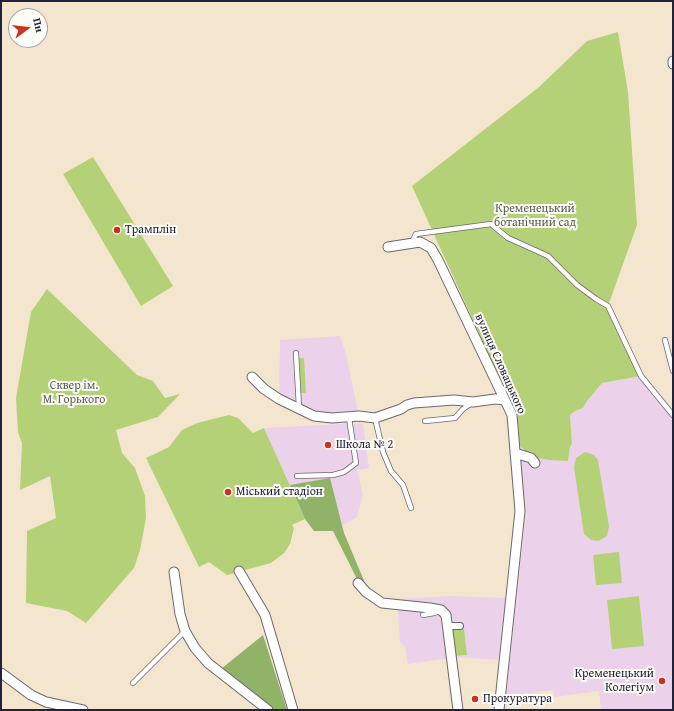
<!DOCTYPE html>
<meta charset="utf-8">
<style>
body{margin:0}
#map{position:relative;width:674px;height:711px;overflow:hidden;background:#f4e6ce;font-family:"Gentium Book Plus",serif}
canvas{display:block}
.frame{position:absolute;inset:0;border:2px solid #22223b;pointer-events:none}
.north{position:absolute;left:8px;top:8px;width:40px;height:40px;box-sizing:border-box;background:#fdfcf7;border:1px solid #a5a5ac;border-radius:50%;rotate:75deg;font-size:11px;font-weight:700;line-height:16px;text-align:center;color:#22223b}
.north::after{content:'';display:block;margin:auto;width:14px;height:18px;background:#c8321e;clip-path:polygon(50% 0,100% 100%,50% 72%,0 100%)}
</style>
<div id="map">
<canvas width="674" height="711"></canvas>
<div class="frame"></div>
<div class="north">Пн</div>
</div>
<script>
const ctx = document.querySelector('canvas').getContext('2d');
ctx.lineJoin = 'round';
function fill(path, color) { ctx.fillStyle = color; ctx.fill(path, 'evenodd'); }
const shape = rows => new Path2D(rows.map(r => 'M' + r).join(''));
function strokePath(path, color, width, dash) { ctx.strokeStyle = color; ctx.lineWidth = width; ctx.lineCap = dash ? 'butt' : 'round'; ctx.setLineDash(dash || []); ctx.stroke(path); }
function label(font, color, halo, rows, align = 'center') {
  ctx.font = font + ' "Gentium Book Plus",serif'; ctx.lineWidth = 4; ctx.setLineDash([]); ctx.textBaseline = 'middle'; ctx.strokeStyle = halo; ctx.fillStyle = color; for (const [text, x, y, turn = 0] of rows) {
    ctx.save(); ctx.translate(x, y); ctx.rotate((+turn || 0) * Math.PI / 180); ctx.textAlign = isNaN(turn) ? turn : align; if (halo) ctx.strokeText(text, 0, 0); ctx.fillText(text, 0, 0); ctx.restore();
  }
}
const built = shape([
 [340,336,346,354,359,416,332,418,279,399,280,340],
 [641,376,673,415,673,710,601,710,599,691,554,697,553,690,506,696,526,511,519,445,526,451,532,452,538,458,568,461,570,447,572,443,570,415,575,411,583,408,587,401,602,383],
 [363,423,369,468,357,470,363,495,357,517,333,531,314,531,305,519,264,428],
 [451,596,506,598,498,660,456,657,408,664,405,647,400,642,397,599]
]);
const green = shape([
 [618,32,628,92,637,225,608,306,641,376,602,383,587,401,583,408,575,411,570,415,572,443,570,447,568,461,549,460,538,458,532,452,526,451,519,445,517,417,412,186,539,87,587,41],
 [93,157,173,286,141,306,63,174],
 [47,289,137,375,153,381,165,398,180,394,158,417,116,430,122,453,135,468,145,496,146,518,140,550,134,568,86,623,67,611,26,603,27,531,56,518,50,476,20,490,22,443,18,432,16,398,31,312],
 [299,358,304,358,306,393,301,393],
 [229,415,238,418,253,433,264,428,305,519,292,525,294,528,290,544,284,553,271,563,227,575,209,562,199,567,146,458,169,447,182,430,197,423],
 [585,452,594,455,598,460,609,526,607,536,598,541,591,540,584,534,574,467,576,458],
 [619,552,622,583,596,585,593,555],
 [639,596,644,646,612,649,607,600],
 [464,629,467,655,452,656,449,630]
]);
const forest = shape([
 [330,478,344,533,365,583,359,583,333,531,314,531,305,519,290,485],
 [263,635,287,710,274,710,221,669]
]);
const service = shape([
 [411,244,416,234,491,224,508,238,548,256,577,285,596,299,608,306,641,376,673,415],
 [665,340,673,371],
 [296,353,299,407],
 [375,418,383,452,391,471,403,485,411,508],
 [425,421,455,418,463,409,472,403],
 [297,476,333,475,344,472,356,463,349,418],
 [423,615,434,613,440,611],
 [133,683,185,631]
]);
const pedestrian = shape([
 [447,626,460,626]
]);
const minor = shape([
 [673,61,673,64],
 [388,247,420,242,431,248,438,260,512,415,520,511,499,710],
 [252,377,264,389,279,399,314,416,332,418,359,416,375,418,401,409,407,405,414,403,454,400,473,402,495,399,505,400],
 [515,453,531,458,535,463],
 [239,571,265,615,293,710],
 [174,572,180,614,185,631,195,648,208,663,268,710],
 [358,583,366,592,382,603,430,608,441,610,446,615,458,710],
 [1,673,31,695,46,702,83,710]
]);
const markers = [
 [117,230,4,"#c8321e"],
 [328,445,4,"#c8321e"],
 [228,492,4,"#c8321e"],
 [662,681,4,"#c8321e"],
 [475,699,4,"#c8321e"]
];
const parkNames = [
 ["Кременецький",535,209],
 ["ботанічний сад",535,223],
 ["Сквер ім.",74,386],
 ["М. Горького",74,400]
];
const poiNames = [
 ["Трамплін",125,230],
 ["Школа № 2",336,445],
 ["Міський стадіон",236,492],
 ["Кременецький",654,674,"right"],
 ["Колегіум",654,688,"right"],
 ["Прокуратура",483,699]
];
const streetNames = [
 ["вулиця Словацького",500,364,66]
];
fill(built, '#ecd1ea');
fill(green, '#b5d177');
fill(forest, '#90b368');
strokePath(service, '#6c676e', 6);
strokePath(pedestrian, '#6c676e', 8);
strokePath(minor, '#6c676e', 11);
strokePath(service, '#fff', 4.5);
strokePath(pedestrian, '#fff', 6);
strokePath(minor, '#fff', 9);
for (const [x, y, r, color] of markers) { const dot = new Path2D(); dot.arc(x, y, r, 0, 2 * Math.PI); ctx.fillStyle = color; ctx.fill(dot); strokePath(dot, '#fdfcf7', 1.5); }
label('12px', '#555f50', '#fdfcf7', parkNames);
label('12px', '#22223b', '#fdfcf7', poiNames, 'left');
label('12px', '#22223b', '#fdfcf7', streetNames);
</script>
